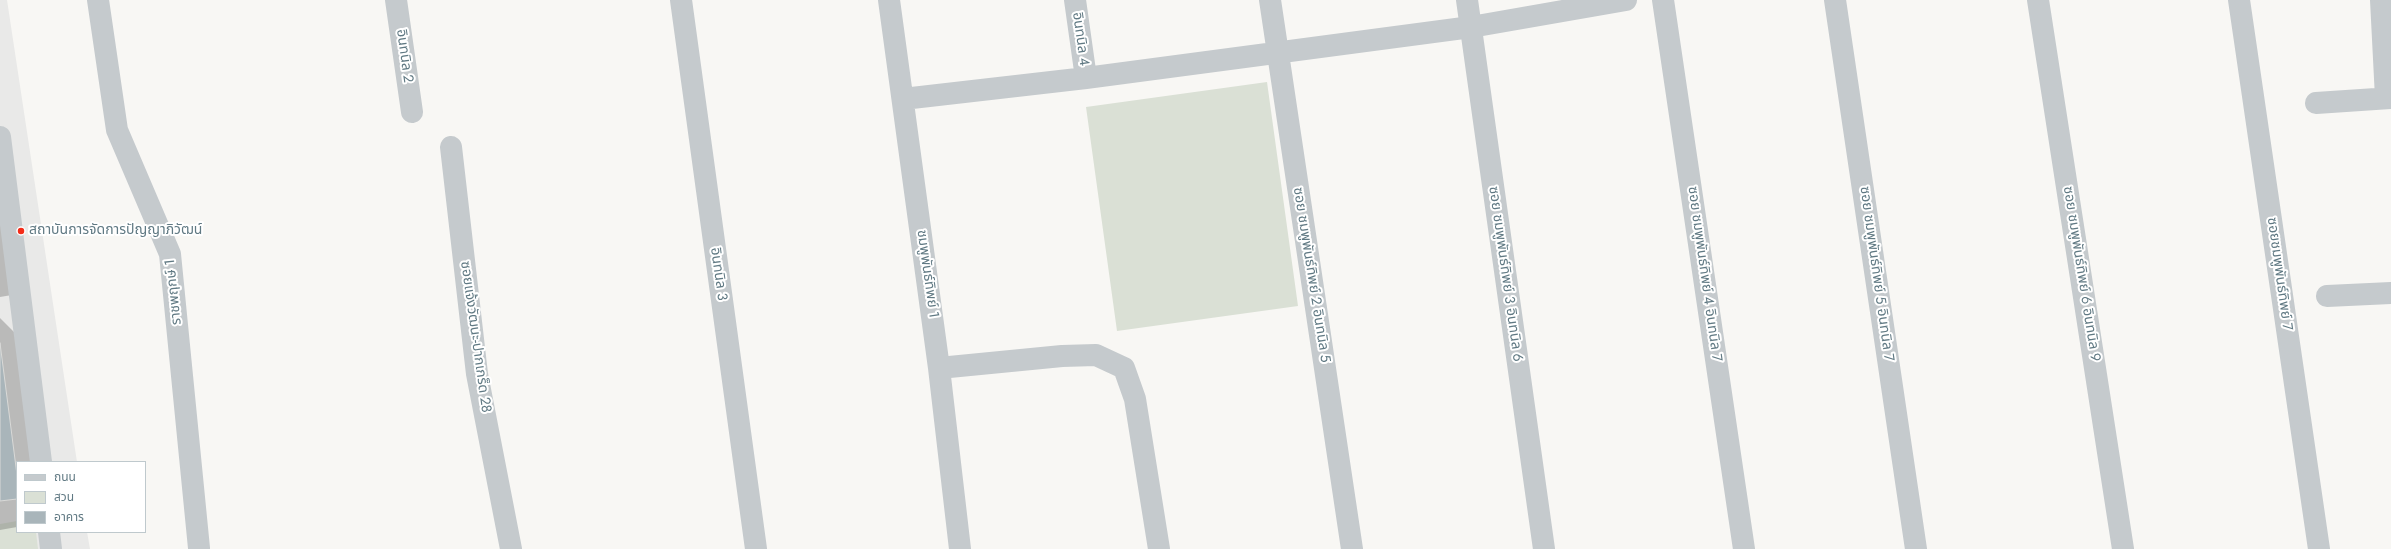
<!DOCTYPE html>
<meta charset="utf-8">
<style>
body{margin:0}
#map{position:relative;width:2391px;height:549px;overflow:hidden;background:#f8f7f4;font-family:Jost,"Noto Sans Thai",sans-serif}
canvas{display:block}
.legend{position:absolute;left:16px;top:461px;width:130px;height:72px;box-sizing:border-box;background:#fff;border:1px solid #bfc9cd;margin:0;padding:5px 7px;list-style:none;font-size:12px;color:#607983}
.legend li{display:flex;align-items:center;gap:8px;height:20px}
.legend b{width:20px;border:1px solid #bfc9cd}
</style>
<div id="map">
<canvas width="2391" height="549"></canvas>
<ul class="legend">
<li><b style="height:5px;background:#c5cacd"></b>ถนน</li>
<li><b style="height:11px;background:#dae0d5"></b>สวน</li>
<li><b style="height:11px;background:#a9b5ba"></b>อาคาร</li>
</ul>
</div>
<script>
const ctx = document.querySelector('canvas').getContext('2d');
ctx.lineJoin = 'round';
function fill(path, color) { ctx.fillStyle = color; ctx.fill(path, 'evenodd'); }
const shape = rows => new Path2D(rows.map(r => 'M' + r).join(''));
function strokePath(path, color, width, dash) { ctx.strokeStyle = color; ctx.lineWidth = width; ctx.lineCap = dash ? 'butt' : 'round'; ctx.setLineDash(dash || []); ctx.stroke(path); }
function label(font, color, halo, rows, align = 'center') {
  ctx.font = font + ' Jost,"Noto Sans Thai",sans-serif'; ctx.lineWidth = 4; ctx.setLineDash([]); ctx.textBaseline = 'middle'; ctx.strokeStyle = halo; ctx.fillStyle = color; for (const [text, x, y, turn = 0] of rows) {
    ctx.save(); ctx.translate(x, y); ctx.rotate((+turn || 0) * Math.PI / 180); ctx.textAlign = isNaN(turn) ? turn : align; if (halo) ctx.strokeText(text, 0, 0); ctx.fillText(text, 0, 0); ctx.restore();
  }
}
const built = shape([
 [0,0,7,0,77,462,17,462,17,532,87,532,90,549,0,549]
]);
const green = shape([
 [1267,82,1298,306,1117,331,1086,107],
 [17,521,17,532,36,532,38,549,0,549,0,524]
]);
const shadow = shape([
 [0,166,18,294,0,297],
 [0,318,21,339,37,462,17,462,17,527,0,530]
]);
const building = shape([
 [0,343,17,475,17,499,0,501,0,343]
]);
const minor = shape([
 [98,0,117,130,170,254,199,548],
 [396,0,412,112],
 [681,0,756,549],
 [889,0,939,368,960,549],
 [1075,0,1086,78],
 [1270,0,1352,549],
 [1467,0,1544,549],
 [1663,0,1744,549],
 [1835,0,1916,549],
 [2038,0,2123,549],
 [2239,0,2319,549],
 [2381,0,2386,98],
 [903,99,1086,78,1471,27,1626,0],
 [2316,103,2391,98],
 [0,137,41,462],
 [451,147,477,374,511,549],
 [2327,296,2391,293],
 [939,368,1062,356,1096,355,1124,368,1135,399,1159,549],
 [49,532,51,549]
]);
const markers = [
 [21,231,4,"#f42b18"]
];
const streetNames = [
 ["อินทนิล 4",1080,39,82],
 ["อินทนิล 2",404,56,82],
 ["อินทนิล 3",718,274,82],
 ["ชมพูพันธ์ทิพย์ 1",927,274,82],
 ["ซอย ชมพูพันธ์ทิพย์ 3 อินทนิล 6",1505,274,82],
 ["ซอย ชมพูพันธ์ทิพย์ 4 อินทนิล 7",1704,274,82],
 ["ซอย ชมพูพันธ์ทิพย์ 5 อินทนิล 7",1876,274,82],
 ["ซอย ชมพูพันธ์ทิพย์ 6 อินทนิล 9",2081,274,81],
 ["ซอยชมพูพันธ์ทิพย์ 7",2279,274,82],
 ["ซอย ชมพูพันธ์ทิพย์ 2 อินทนิล 5",1311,275,81],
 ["ราชพฤกษ์ 1",174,292,-96],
 ["ซอยแจ้งวัฒนะ-ปากเกร็ด 28",475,337,82]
];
const poiNames = [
 ["สถาบันการจัดการปัญญาภิวัฒน์",29,231]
];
fill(built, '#e9e9e8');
fill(green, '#dae0d5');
fill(shadow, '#0003');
fill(building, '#a9b5ba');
strokePath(building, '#d9d9d7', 1);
strokePath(minor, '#c5cacd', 22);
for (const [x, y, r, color] of markers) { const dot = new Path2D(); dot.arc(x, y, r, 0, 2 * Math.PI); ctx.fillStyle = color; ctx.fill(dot); strokePath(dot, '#fff', 1.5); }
label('14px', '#607983', '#fff', streetNames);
label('14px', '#607983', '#fff', poiNames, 'left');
</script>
